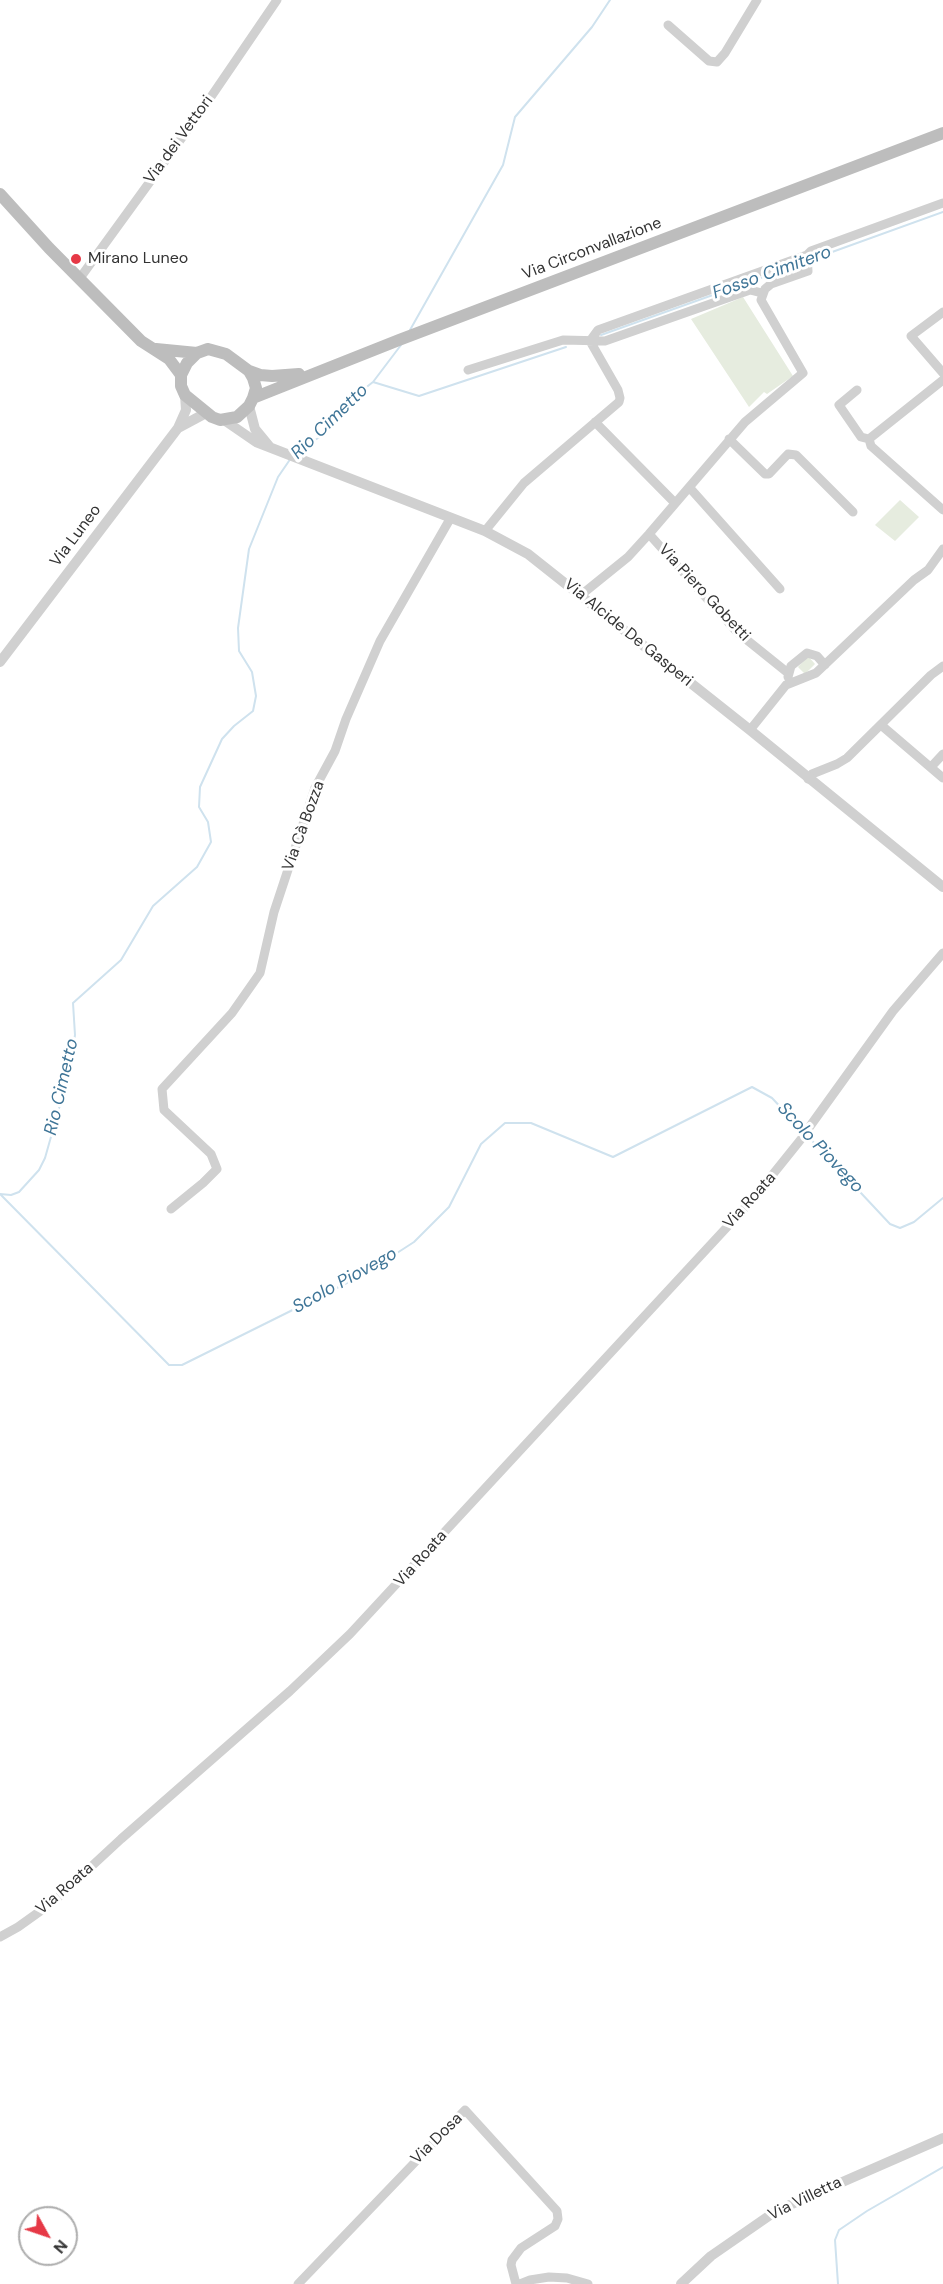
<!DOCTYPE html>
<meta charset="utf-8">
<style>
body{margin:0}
#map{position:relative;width:943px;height:2284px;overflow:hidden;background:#fff;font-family:"DM Sans",sans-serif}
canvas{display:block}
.north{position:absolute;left:18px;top:2206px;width:60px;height:60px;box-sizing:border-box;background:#fff;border:2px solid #adadad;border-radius:50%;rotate:130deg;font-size:16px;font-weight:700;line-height:24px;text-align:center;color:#333}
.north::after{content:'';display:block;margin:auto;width:21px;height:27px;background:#e63946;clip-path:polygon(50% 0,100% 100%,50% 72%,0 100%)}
</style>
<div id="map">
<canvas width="943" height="2284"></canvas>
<div class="north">N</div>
</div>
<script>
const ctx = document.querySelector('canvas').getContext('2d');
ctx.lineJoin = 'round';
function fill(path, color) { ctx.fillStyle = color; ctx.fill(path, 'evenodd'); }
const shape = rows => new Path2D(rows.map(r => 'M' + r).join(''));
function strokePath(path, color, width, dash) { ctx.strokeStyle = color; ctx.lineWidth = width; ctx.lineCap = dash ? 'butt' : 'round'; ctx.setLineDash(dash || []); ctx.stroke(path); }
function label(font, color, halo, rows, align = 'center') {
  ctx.font = font + ' "DM Sans",sans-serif'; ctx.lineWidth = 6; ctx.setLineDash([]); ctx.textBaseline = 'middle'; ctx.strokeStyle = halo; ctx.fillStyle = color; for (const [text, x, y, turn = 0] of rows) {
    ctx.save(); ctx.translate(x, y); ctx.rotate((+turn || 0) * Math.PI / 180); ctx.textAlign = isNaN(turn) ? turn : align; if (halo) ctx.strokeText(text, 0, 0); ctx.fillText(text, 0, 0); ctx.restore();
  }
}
const green = shape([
 [743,297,793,376,767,394,764,392,749,407,691,319],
 [900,500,919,517,895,541,875,525],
 [808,656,815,664,805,674,798,667]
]);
const stream = shape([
 [810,260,943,212],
 [410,330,503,165,515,117,592,27,610,0],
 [601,335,805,262],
 [373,382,419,396,566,347],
 [295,454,299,449,320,437,335,423,364,389,373,382,401,345],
 [0,1194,11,1195,19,1192,39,1170,45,1158,69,1073,75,1035,73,1003,121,960,153,906,197,867,211,842,208,822,199,807,200,787,222,739,234,726,253,711,256,696,252,672,239,651,238,628,249,549,278,477,291,458],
 [1,1195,169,1365,182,1365,363,1275,414,1242,449,1207,481,1144,505,1123,531,1123,613,1157,752,1087,772,1098,890,1224,900,1228,914,1222,943,1198],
 [838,2284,835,2240,839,2230,867,2211,943,2167]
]);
const minor = shape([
 [668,25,709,61,717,62,725,53,757,0],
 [80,278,202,110,277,0],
 [943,312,911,336,943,373],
 [590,341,598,330,807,255,811,251,943,203],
 [468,370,563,340,605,341,750,290,762,293],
 [943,380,869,439,871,446,943,510],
 [857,390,839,405,861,437,869,439],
 [595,422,675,503],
 [729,439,765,474,769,474,788,454,796,455,853,512],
 [689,487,780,589],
 [485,531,524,483,619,402,620,398,618,390,590,341],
 [649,534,737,632,788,673],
 [581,595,628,557,649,534,745,422,803,373,761,300,765,289,771,284,808,271,807,255],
 [788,677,791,666,807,653,817,656,825,665],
 [881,725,943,778],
 [750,730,786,685,816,673,914,580,928,570,943,549],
 [931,767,943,754],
 [808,779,812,774,837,764,847,758,931,675,943,666],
 [808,1129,893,1011,943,953],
 [171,1209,203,1183,217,1169,211,1154,164,1110,162,1089,232,1013,260,973,274,912,315,788,335,751,346,719,380,641,450,519],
 [0,1937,18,1927,53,1902,121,1839,290,1691,350,1634,753,1199,802,1138],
 [298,2284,465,2110,557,2211,558,2219,555,2226,521,2248,512,2260,511,2265,516,2284],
 [520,2284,530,2280,549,2277,567,2278,588,2284]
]);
const tertiary = shape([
 [249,406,255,429,269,446],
 [224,420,256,442,485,531,528,554,750,730,943,887],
 [178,428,206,413],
 [0,662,178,428,186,410,185,395],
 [681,2284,711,2256,776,2211,943,2138]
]);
const secondary = shape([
 [0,194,49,248,141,341,169,359,181,375],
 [156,349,197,353],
 [208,349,226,354,249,371,253,378,256,388,253,398,249,406,237,417,220,420,212,417,185,395,181,386,181,375,187,363,197,353,208,349],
 [249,371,260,375,272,376,299,374],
 [253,398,399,340,943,133]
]);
const markers = [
 [76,259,6,"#e63946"]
];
const streetNames = [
 ["Via dei Vettori",179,140,-54],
 ["Via Circonvallazione",592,249,-21],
 ["Via Luneo",76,536,-53],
 ["Via Piero Gobetti",704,593,47],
 ["Via Alcide De Gasperi",628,633,39],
 ["Via Cà Bozza",304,826,-70],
 ["Via Roata",750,1201,-48],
 ["Via Roata",421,1559,-48],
 ["Via Roata",65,1889,-41],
 ["Via Dosa",437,2139,-45],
 ["Via Villetta",805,2199,-26]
];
const poiNames = [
 ["Mirano Luneo",88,259]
];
const waterNames = [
 ["Fosso Cimitero",772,273,-20],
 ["Rio Cimetto",330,422,-44],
 ["Rio Cimetto",62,1087,-77],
 ["Scolo Piovego",820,1148,47],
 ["Scolo Piovego",345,1281,-29]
];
fill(green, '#e6ecdf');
strokePath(stream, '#cfe2ee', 2);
strokePath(minor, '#d0d0d0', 9);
strokePath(tertiary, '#d0d0d0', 10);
strokePath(secondary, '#bdbdbd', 12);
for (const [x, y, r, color] of markers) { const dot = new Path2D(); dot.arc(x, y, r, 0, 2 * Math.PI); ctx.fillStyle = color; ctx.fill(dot); strokePath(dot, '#fff', 2); }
label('16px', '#333', '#fff', streetNames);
label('16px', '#333', '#fff', poiNames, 'left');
label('italic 18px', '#3f7597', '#fff', waterNames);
</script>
